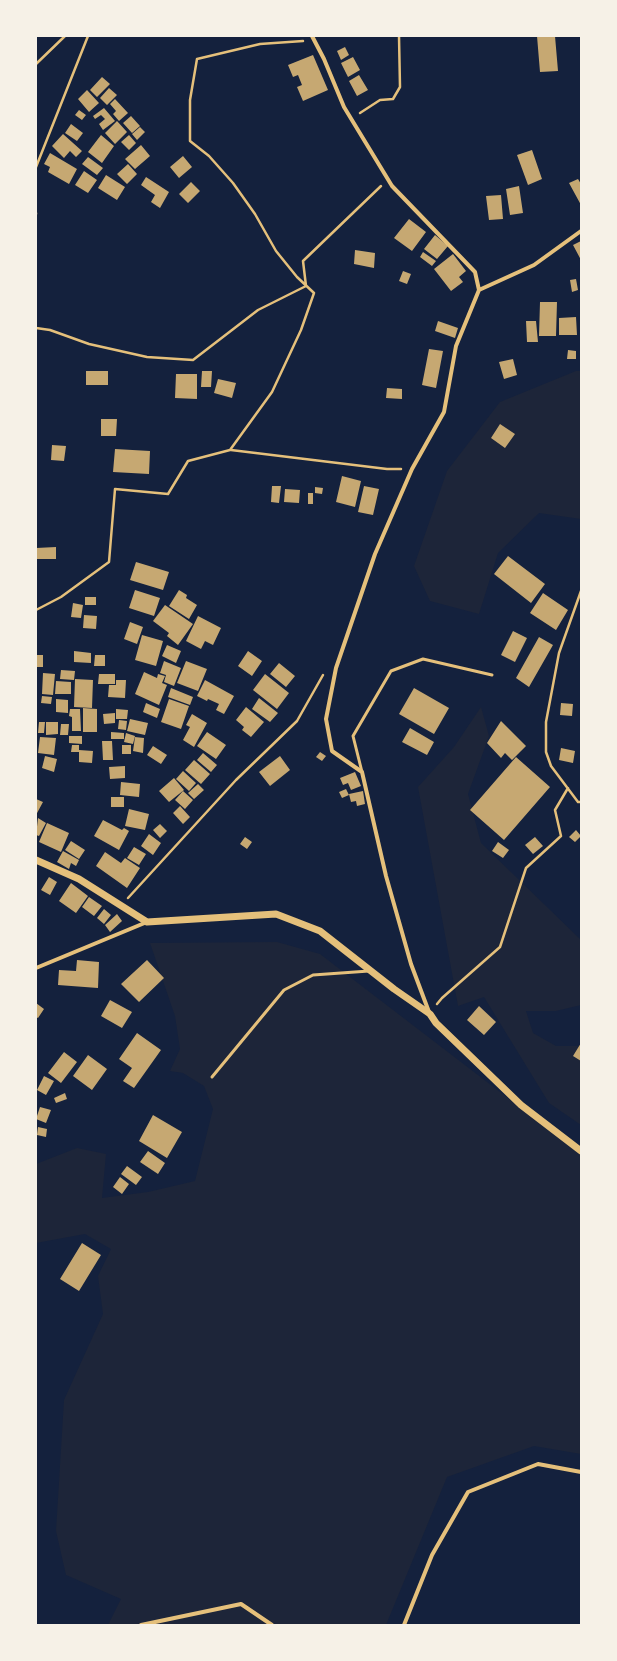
<!DOCTYPE html>
<style>
body{margin:0}
#map{position:relative;width:617px;height:1661px;overflow:hidden;background:#14213d;font-family:Helvetica,sans-serif}
canvas{display:block}
.frame{position:absolute;inset:0;border:37px solid #f6f1e7;pointer-events:none}
</style>
<div id="map">
<canvas width="617" height="1661"></canvas>
<div class="frame"></div>
</div>
<script>
const ctx = document.querySelector('canvas').getContext('2d');
ctx.lineJoin = 'round';
function fill(path, color) { ctx.fillStyle = color; ctx.fill(path, 'evenodd'); }
const shape = rows => new Path2D(rows.map(r => 'M' + r).join(''));
function strokePath(path, color, width, dash) { ctx.strokeStyle = color; ctx.lineWidth = width; ctx.lineCap = dash ? 'butt' : 'round'; ctx.setLineDash(dash || []); ctx.stroke(path); }
const green = shape([
 [576,371,581,371,581,519,539,513,498,553,479,614,430,601,414,566,447,471,500,402],
 [481,707,489,736,468,794,481,843,581,940,581,1005,556,1011,526,1011,533,1033,556,1046,581,1046,581,1125,549,1103,484,997,458,1006,418,787,454,747],
 [277,942,320,954,581,1154,581,1454,534,1446,447,1477,386,1625,108,1625,121,1599,66,1575,56,1531,64,1400,103,1314,98,1276,111,1249,85,1234,36,1243,36,1164,77,1148,106,1154,102,1198,148,1192,195,1181,213,1109,204,1086,183,1073,170,1071,180,1049,175,1016,150,943]
]);
const building = shape([
 [537,36,555,36,558,71,540,72],
 [345,47,349,55,341,60,337,51],
 [313,55,328,90,303,101,297,87,302,85,298,75,293,77,288,65],
 [353,57,360,70,348,77,341,63],
 [359,75,368,90,357,96,349,81],
 [102,77,110,84,97,97,90,90],
 [109,88,117,95,107,105,100,98],
 [87,90,99,103,89,112,78,99],
 [115,99,128,113,119,121,113,114,116,111,110,104],
 [104,108,115,121,103,130,99,124,105,119,101,115,95,119,93,116],
 [79,110,86,115,82,120,75,115],
 [131,116,140,126,132,133,123,123],
 [117,121,127,132,115,144,105,133],
 [71,124,83,133,77,141,65,133],
 [140,127,145,132,137,140,132,134],
 [63,134,82,151,76,157,70,151,64,158,52,146],
 [101,135,114,146,102,163,88,152],
 [129,135,136,143,129,150,121,142],
 [141,145,150,156,135,169,125,159],
 [532,150,542,179,528,185,517,155],
 [50,153,77,169,69,184,48,172,50,167,44,164],
 [183,156,192,167,179,178,170,167],
 [88,157,103,168,97,175,82,164],
 [128,164,137,174,127,184,117,174],
 [84,171,97,180,88,193,75,185],
 [106,175,125,187,117,200,98,188],
 [146,177,169,192,160,208,151,202,155,195,141,185],
 [578,179,581,184,581,205,569,183],
 [191,182,200,191,188,203,179,194],
 [519,186,523,213,510,215,506,189],
 [501,195,503,219,489,220,486,196],
 [409,219,426,232,412,251,394,238],
 [435,235,448,246,437,259,424,249],
 [581,241,581,260,573,245],
 [355,250,375,253,374,268,354,264],
 [423,252,436,261,432,266,420,257],
 [453,254,466,271,459,277,463,282,451,291,434,269],
 [403,271,411,274,407,284,399,281],
 [576,279,578,290,572,292,570,280],
 [540,302,557,302,556,336,539,336],
 [576,317,577,335,559,335,559,318],
 [438,321,458,328,455,338,435,331],
 [526,321,536,321,538,342,527,342],
 [429,349,443,351,436,388,422,385],
 [568,350,576,351,576,359,567,359],
 [513,359,517,375,504,379,499,362],
 [86,371,108,371,108,385,86,385],
 [202,371,212,371,211,387,201,387],
 [176,374,197,374,197,399,175,398],
 [218,379,236,383,232,398,214,393],
 [387,388,402,389,402,399,386,398],
 [101,419,117,419,116,436,101,436],
 [500,424,515,434,505,448,491,438],
 [52,445,66,446,64,461,51,460],
 [115,449,150,451,149,474,113,472],
 [342,476,361,481,355,507,336,502],
 [272,486,281,486,279,503,271,502],
 [364,486,379,489,373,515,358,512],
 [315,487,323,488,322,494,315,493],
 [285,489,300,490,299,503,284,502],
 [308,493,313,493,313,504,308,504],
 [56,547,56,559,36,559,36,548],
 [508,556,545,584,531,603,494,574],
 [136,562,169,572,163,590,130,580],
 [135,590,160,598,154,616,129,608],
 [179,590,187,595,186,598,197,605,189,619,169,606],
 [543,593,568,610,556,630,530,613],
 [85,597,96,597,96,605,85,605],
 [73,603,83,605,81,618,71,617],
 [165,605,193,624,178,645,167,636,169,633,153,621],
 [84,615,97,616,96,629,83,628],
 [198,616,221,628,213,645,205,641,201,649,186,641],
 [130,622,143,627,137,644,124,639],
 [513,631,527,638,515,662,501,655],
 [142,635,163,641,156,666,135,660],
 [539,637,553,645,529,687,516,678],
 [167,645,181,651,176,663,162,656],
 [74,651,91,653,91,663,74,662],
 [248,651,262,661,252,676,238,666],
 [36,655,43,655,43,667,36,667],
 [95,655,105,655,105,666,94,666],
 [164,661,181,668,174,686,164,682,166,675,160,673],
 [186,661,207,669,198,691,177,683],
 [279,663,295,676,286,687,270,674],
 [61,670,75,671,74,680,60,679],
 [144,672,157,678,158,674,165,676,162,683,167,685,159,705,135,694],
 [43,673,55,674,53,695,42,694],
 [99,674,115,674,115,684,98,684],
 [265,674,289,693,277,709,253,690],
 [75,679,93,680,92,708,74,707],
 [116,680,126,680,125,698,108,697,109,685,116,685],
 [205,680,234,696,224,714,216,710,219,704,208,699,207,701,197,696],
 [56,681,71,682,71,694,55,694],
 [171,688,193,697,190,705,168,697],
 [414,688,449,708,434,734,399,714],
 [42,696,52,697,51,704,41,703],
 [259,698,278,713,270,722,252,709],
 [56,699,68,700,68,713,56,712],
 [169,699,189,706,181,729,161,722],
 [146,703,160,709,157,718,143,712],
 [561,703,573,704,572,716,560,715],
 [246,707,264,722,251,737,242,730,244,727,236,720],
 [83,708,97,709,97,732,83,732],
 [70,709,80,709,81,731,72,731,72,717,69,716],
 [116,709,128,710,127,719,116,719],
 [115,713,115,723,104,724,103,714],
 [192,714,207,723,194,747,183,740,190,727,186,725],
 [130,719,148,723,145,735,127,731],
 [119,720,127,721,126,730,118,729],
 [501,721,526,746,512,760,505,753,501,758,487,743],
 [39,722,45,722,44,733,38,733],
 [46,722,58,722,58,734,46,735],
 [61,724,69,724,68,735,60,735],
 [410,728,434,742,427,755,402,742],
 [111,732,124,733,124,739,111,739],
 [207,732,226,745,216,759,197,746],
 [126,733,135,736,133,744,124,742],
 [69,736,82,736,82,744,69,743],
 [40,737,56,738,54,755,38,753],
 [135,737,144,738,143,753,133,751],
 [102,741,112,741,113,760,103,760],
 [72,745,79,745,79,752,71,752],
 [122,745,131,745,131,754,122,754],
 [153,746,167,755,161,764,147,755],
 [561,748,575,751,573,763,559,760],
 [79,750,93,751,92,763,79,762],
 [320,752,326,756,322,761,316,757],
 [203,753,217,765,211,772,197,760],
 [45,756,57,759,54,772,42,768],
 [280,756,290,770,270,786,259,772],
 [516,757,550,787,504,840,470,810],
 [194,760,210,774,201,784,185,770],
 [125,766,125,778,110,779,109,767],
 [183,771,196,783,189,791,176,779],
 [355,772,361,786,351,790,348,783,343,785,340,778],
 [174,778,184,790,169,802,159,791],
 [121,782,140,784,139,797,120,795],
 [198,784,204,790,194,799,188,793],
 [346,789,349,795,342,798,339,792],
 [183,791,193,800,185,809,175,800],
 [363,791,365,804,357,806,356,801,351,802,349,794],
 [111,797,124,797,124,807,111,807],
 [36,799,43,802,36,815],
 [180,806,190,817,183,824,173,813],
 [129,809,149,814,145,830,125,826],
 [38,818,46,823,39,836,36,835],
 [103,820,122,830,124,828,129,831,119,850,94,836],
 [47,823,69,833,61,852,39,842],
 [160,824,167,831,160,838,153,830],
 [576,830,581,836,575,842,569,837],
 [149,834,161,843,153,855,141,846],
 [245,837,252,842,247,849,240,844],
 [535,837,543,846,533,854,525,845],
 [71,841,85,850,79,859,65,850],
 [498,842,509,850,503,858,492,851],
 [134,847,146,854,139,865,127,858],
 [63,851,79,860,76,866,71,863,69,869,57,862],
 [105,852,121,863,125,858,140,868,127,888,96,866],
 [49,877,57,882,50,895,41,890],
 [71,883,88,896,76,913,59,901],
 [89,897,102,906,94,916,82,907],
 [104,909,111,915,104,924,97,918],
 [117,914,122,921,110,932,105,925],
 [77,960,99,962,98,988,58,985,59,970,76,971],
 [147,960,164,978,139,1002,121,984],
 [110,1000,132,1012,122,1028,101,1016],
 [36,1003,44,1009,38,1018,36,1017],
 [479,1006,496,1022,484,1035,467,1020],
 [137,1033,161,1050,134,1088,123,1081,132,1068,119,1059],
 [581,1043,581,1061,573,1056],
 [64,1052,77,1062,61,1083,48,1073],
 [88,1055,107,1069,92,1090,73,1076],
 [44,1076,54,1081,46,1095,37,1090],
 [65,1093,67,1099,56,1103,54,1098],
 [40,1107,51,1110,46,1123,36,1119],
 [153,1115,182,1132,167,1158,139,1141],
 [38,1127,47,1129,46,1137,37,1135],
 [148,1151,165,1163,158,1174,140,1162],
 [127,1166,142,1177,136,1185,121,1174],
 [120,1177,129,1184,122,1194,113,1187],
 [82,1243,101,1255,79,1291,60,1279]
]);
const path = shape([
 [36,64,65,36],
 [360,113,380,100,393,99,400,87,399,36],
 [36,167,88,36],
 [36,213,36,214],
 [36,328,50,330,89,344,147,357,193,360,258,310,306,286,303,261,381,186],
 [231,450,387,469,401,469],
 [581,591,559,653,546,722,546,752,551,766,578,802,581,802],
 [36,610,61,597,109,562,115,489,168,494,188,461,230,450,272,392,301,330,314,293,297,277,276,251,255,214,233,183,209,156,190,141,190,100,197,59,260,44,303,41],
 [128,898,236,780,297,721,323,675],
 [437,1004,442,998,500,947,526,868,561,836,555,810,568,788]
]);
const service = shape([
 [362,772,353,736,391,671,423,659,492,675],
 [212,1077,284,990,313,975,369,971]
]);
const minor = shape([
 [312,36,324,59,344,107,392,186,475,272,479,290,456,346,444,412,412,469,375,554,336,668,326,719,332,751,362,772,386,876,411,964,429,1012],
 [479,290,534,265,581,231],
 [36,968,147,922],
 [141,1625,241,1604,272,1625],
 [404,1625,432,1555,468,1492,538,1464,581,1472]
]);
const tertiary = shape([
 [36,860,79,879,147,922,276,914,320,931,394,989,430,1014,436,1023,521,1105,581,1151]
]);
fill(green, '#1d2539');
fill(building, '#c6a872');
strokePath(path, '#e5c07b', 2.5);
strokePath(service, '#e5c07b', 3);
strokePath(minor, '#e5c07b', 4);
strokePath(tertiary, '#e5c07b', 7);
</script>
